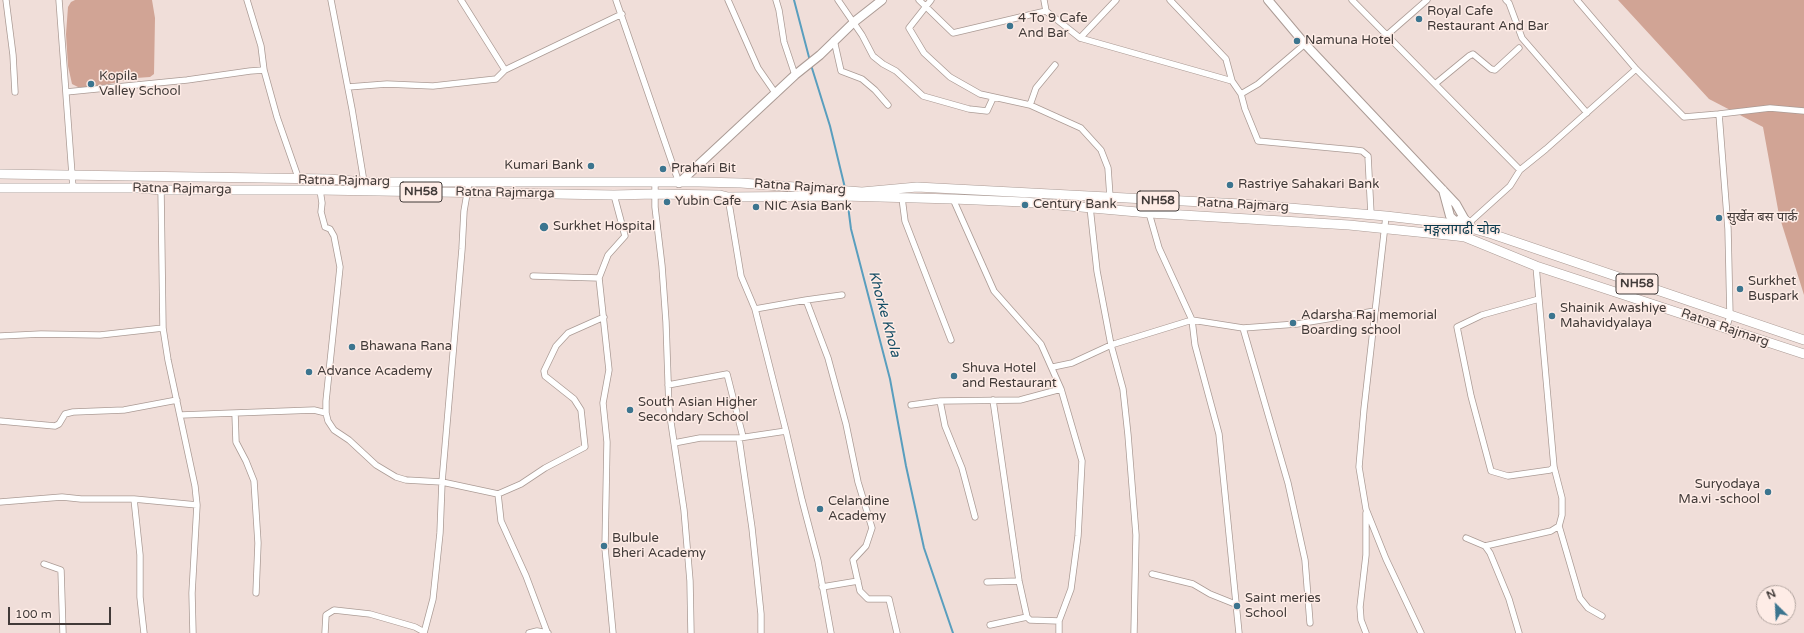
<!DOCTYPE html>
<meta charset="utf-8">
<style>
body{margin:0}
#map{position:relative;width:1804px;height:633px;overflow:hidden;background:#f0ded9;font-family:"Varela Round",sans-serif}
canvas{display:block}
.north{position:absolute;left:1756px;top:585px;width:40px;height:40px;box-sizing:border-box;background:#feece6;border:1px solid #b2a5a0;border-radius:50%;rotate:336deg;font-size:11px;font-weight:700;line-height:16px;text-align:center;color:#413a38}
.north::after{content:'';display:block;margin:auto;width:14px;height:18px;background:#3c758f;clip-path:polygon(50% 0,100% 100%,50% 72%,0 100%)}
.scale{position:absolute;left:8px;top:607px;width:103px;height:18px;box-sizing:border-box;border:2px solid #413a38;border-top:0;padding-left:5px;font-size:12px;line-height:14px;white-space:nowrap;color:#413a38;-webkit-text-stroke:3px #feece6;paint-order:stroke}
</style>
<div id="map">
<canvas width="1804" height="633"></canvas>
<div class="north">N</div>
<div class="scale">100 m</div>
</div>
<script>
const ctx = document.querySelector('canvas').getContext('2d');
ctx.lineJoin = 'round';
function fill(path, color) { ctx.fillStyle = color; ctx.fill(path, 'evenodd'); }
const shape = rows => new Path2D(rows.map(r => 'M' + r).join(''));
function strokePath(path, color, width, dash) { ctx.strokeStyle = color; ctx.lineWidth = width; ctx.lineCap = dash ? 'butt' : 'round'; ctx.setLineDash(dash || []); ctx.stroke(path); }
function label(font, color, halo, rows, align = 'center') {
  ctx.font = font + ' "Varela Round","Noto Sans Devanagari",sans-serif'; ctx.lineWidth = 3; ctx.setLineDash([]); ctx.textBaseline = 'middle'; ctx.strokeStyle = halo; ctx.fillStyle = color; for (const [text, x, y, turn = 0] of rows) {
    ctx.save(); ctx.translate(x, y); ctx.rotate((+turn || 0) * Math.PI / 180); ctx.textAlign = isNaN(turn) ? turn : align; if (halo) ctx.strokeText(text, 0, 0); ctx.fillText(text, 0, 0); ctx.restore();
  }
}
const green = shape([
 [75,0,152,0,155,18,154,74,150,77,136,78,95,87,78,87,72,84,68,66,66,34,68,7,71,2],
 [1618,0,1804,0,1804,295,1779,215,1763,127,1709,99]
]);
const stream = shape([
 [794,0,810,61],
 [811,65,830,126,845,188],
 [847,198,851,229,890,379,906,466,924,548,953,633]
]);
const street = shape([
 [6,0,13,55,15,92],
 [59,0,73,188],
 [247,0,261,46,264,70,277,117,299,180],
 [331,0,352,109,364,182],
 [461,0,505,70,622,14],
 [616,0,679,183],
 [728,0,758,68,776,94],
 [776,0,779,10,784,42,795,75],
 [838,0,862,35,873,56,883,64,896,71,923,96,969,109,987,111,993,98],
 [919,0,953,33,1046,11],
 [931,0,909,28,924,53,950,77,980,94,1030,105,1081,128,1101,150,1108,168,1110,197],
 [1044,0,1046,11,1080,38,1232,81],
 [1170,0,1226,59,1232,81,1241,94,1245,109,1258,141,1354,150,1362,151,1368,156,1371,214],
 [1352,0,1520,170],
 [1506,0,1509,3,1522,38,1587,113],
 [1577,0,1636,69,1684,117,1719,114,1728,229,1730,316,1726,329],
 [1387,35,1427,0],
 [1080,38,1116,0],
 [834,40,841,71,862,79,875,90,888,105],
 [1435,84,1469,56,1473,54,1491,69,1495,70,1519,48],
 [348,87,387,84,433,86,496,79,505,70],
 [66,92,187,80,250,71,264,70],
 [1241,94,1258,84,1305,44],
 [1030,105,1036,88,1055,65],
 [1719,114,1770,108,1804,111],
 [655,182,655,207,662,266,666,322,669,409,684,510,690,581,691,633],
 [320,190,322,203,321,212,325,227,330,229,334,236,340,267,326,401,326,413],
 [728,197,741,276,755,309,786,431,802,500,818,561,831,633],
 [902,198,905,221,951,340],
 [953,199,994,291,1041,344,1061,389,1082,461,1078,536,1071,589,1059,621,1059,633],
 [1090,207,1097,271,1111,345,1123,389,1128,435,1136,535,1134,633],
 [1149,213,1159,248,1192,320,1195,345,1219,434,1239,633],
 [1386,216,1364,409,1359,467,1366,509,1386,559,1421,633],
 [1469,223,1510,186,1520,170,1546,149,1636,69],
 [1536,266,1554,467,1562,498,1562,515,1559,526,1580,598,1588,608,1602,616],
 [533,276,599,278],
 [1539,299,1482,315,1457,327,1471,396,1491,471,1508,476,1550,470,1554,467],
 [806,300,828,358,846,424,858,482,872,528,866,546,853,560,860,591,868,599,889,599,897,633],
 [755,309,806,300,842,295],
 [1243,328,1288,483,1305,560,1310,623],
 [0,336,41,334,100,335,163,328],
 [1053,367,1072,363,1111,345,1192,320,1243,328,1297,324,1375,311],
 [668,385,727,374,743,437],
 [993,400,1019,581,1027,617,1030,620,1059,621],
 [940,401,945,426,962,468,975,517],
 [911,405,940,401,1020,400,1061,389],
 [235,413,236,442,246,461,254,481,258,543,256,593],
 [181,415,314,410,326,413,328,421,334,430,349,440,376,465,396,477,406,480,442,482,498,494,501,521,526,576,547,632],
 [0,421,55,426,59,424,65,414,73,412,124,410,177,400],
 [739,438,752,528,761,614,761,633],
 [674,443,700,438,739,438,786,431],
 [498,494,521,484,545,468,585,447,581,410,574,399,545,376,544,371,556,346,568,333,604,317],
 [0,502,62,497,81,499,134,499],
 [1366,513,1366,555,1360,607,1361,620,1366,633],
 [1466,538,1485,546,1551,531,1559,526],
 [1485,546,1490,553,1509,599,1519,633],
 [44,564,61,570,63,633],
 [1152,574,1193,584,1210,594,1235,604],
 [987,582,1019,581],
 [822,587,858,581],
 [990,625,1027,617],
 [144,633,140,597,140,555,134,499,197,505,195,486,168,360,163,328,161,190],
 [193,633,192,593,197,505],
 [325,633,326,615,334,610,370,614,415,627,424,632],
 [424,633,433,599,440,533,442,482,462,249,464,211,469,182],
 [529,633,537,631,548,633],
 [613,633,605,548,607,442,603,403,609,370,599,278,608,255,625,236,614,195]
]);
const secondary = shape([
 [1268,0,1305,44,1456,204,1465,220],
 [679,183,795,75,820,55,854,22,882,0],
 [1443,190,1450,216,1456,222]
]);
const primary = shape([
 [0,174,329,179,364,182,699,182,741,183,862,192,917,187,1241,204,1386,216,1455,224],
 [0,188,139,188,161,190,320,190,614,195,655,194,720,195,728,197,843,196,953,199,1024,202,1149,213,1349,225,1457,236],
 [1471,228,1492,234,1804,340],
 [1465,237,1469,233,1471,228,1469,223,1465,220,1460,220,1456,222,1453,227,1454,233,1457,236,1465,237,1536,266,1804,354]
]);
const markers = [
 [1419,19,4,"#3c758f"],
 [1010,26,4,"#3c758f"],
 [1297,41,4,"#3c758f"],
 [91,84,4,"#3c758f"],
 [591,166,4,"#3c758f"],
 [663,169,4,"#3c758f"],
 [1230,185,4,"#3c758f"],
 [667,202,4,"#3c758f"],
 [1025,205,4,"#3c758f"],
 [756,207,4,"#3c758f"],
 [1719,218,4,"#3c758f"],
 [544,227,5,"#3c758f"],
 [1740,289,4,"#3c758f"],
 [1552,316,4,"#3c758f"],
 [1293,323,4,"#3c758f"],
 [352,347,4,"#3c758f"],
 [309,372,4,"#3c758f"],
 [954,376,4,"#3c758f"],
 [630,410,4,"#3c758f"],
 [1768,492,4,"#3c758f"],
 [820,509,4,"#3c758f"],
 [604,546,4,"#3c758f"],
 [1237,606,4,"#3c758f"]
];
const shields = [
 [421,192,42],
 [1158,201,42],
 [1637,284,42]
];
const shieldNames = [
 ["NH58",421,192],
 ["NH58",1158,201],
 ["NH58",1637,284]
];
const poiNames = [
 ["Royal Cafe",1427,12],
 ["Restaurant And Bar",1427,27],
 ["4 To 9 Cafe",1018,19],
 ["And Bar",1018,34],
 ["Namuna Hotel",1305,41],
 ["Kopila",99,77],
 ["Valley School",99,92],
 ["Kumari Bank",583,166,"right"],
 ["Prahari Bit",671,169],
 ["Rastriye Sahakari Bank",1238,185],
 ["Yubin Cafe",675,202],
 ["Century Bank",1033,205],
 ["NIC Asia Bank",764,207],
 ["सुर्खेत बस पार्क",1727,218],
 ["Surkhet Hospital",553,227],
 ["Surkhet",1748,282],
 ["Buspark",1748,297],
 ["Shainik Awashiye",1560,309],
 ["Mahavidyalaya",1560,324],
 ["Adarsha Raj memorial",1301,316],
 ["Boarding school",1301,331],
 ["Bhawana Rana",360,347],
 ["Shuva Hotel",962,369],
 ["and Restaurant",962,384],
 ["Advance Academy",317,372],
 ["South Asian Higher",638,403],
 ["Secondary School",638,418],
 ["Suryodaya",1760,485,"right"],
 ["Ma.vi -school",1760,500,"right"],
 ["Celandine",828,502],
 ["Academy",828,517],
 ["Bulbule",612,539],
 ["Bheri Academy",612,554],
 ["Saint meries",1245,599],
 ["School",1245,614]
];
const streetNames = [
 ["Ratna Rajmarg",344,181,1],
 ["Ratna Rajmarg",800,187,4],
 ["Ratna Rajmarga",182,189,1],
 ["Ratna Rajmarga",505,193,1],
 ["Ratna Rajmarg",1243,205,3],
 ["Ratna Rajmarg",1725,328,19]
];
const neighbourhoodNames = [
 ["मङ्गलागढी चोक",1462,230]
];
const waterNames = [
 ["Khorke Khola",884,314,75]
];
fill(green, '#d1a495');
strokePath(stream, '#599ebe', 2);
strokePath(street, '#ab9b95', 7);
strokePath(secondary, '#ab9b95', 10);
strokePath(primary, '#ab9b95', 10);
strokePath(street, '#fff', 5.5);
strokePath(secondary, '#fff', 8);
strokePath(primary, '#fff', 9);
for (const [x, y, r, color] of markers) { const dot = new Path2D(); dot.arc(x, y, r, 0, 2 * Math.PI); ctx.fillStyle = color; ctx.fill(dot); strokePath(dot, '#feece6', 1.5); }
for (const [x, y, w] of shields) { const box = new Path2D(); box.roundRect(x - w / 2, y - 10, w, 20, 3); ctx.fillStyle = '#feece6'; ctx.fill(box); strokePath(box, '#413a38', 1); }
label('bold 12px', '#413a38', null, shieldNames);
label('13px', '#413a38', '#feece6', poiNames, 'left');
label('13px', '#413a38', '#feece6', streetNames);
label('14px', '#093a4e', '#feece6', neighbourhoodNames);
label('italic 14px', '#154d65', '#feece6', waterNames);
</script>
